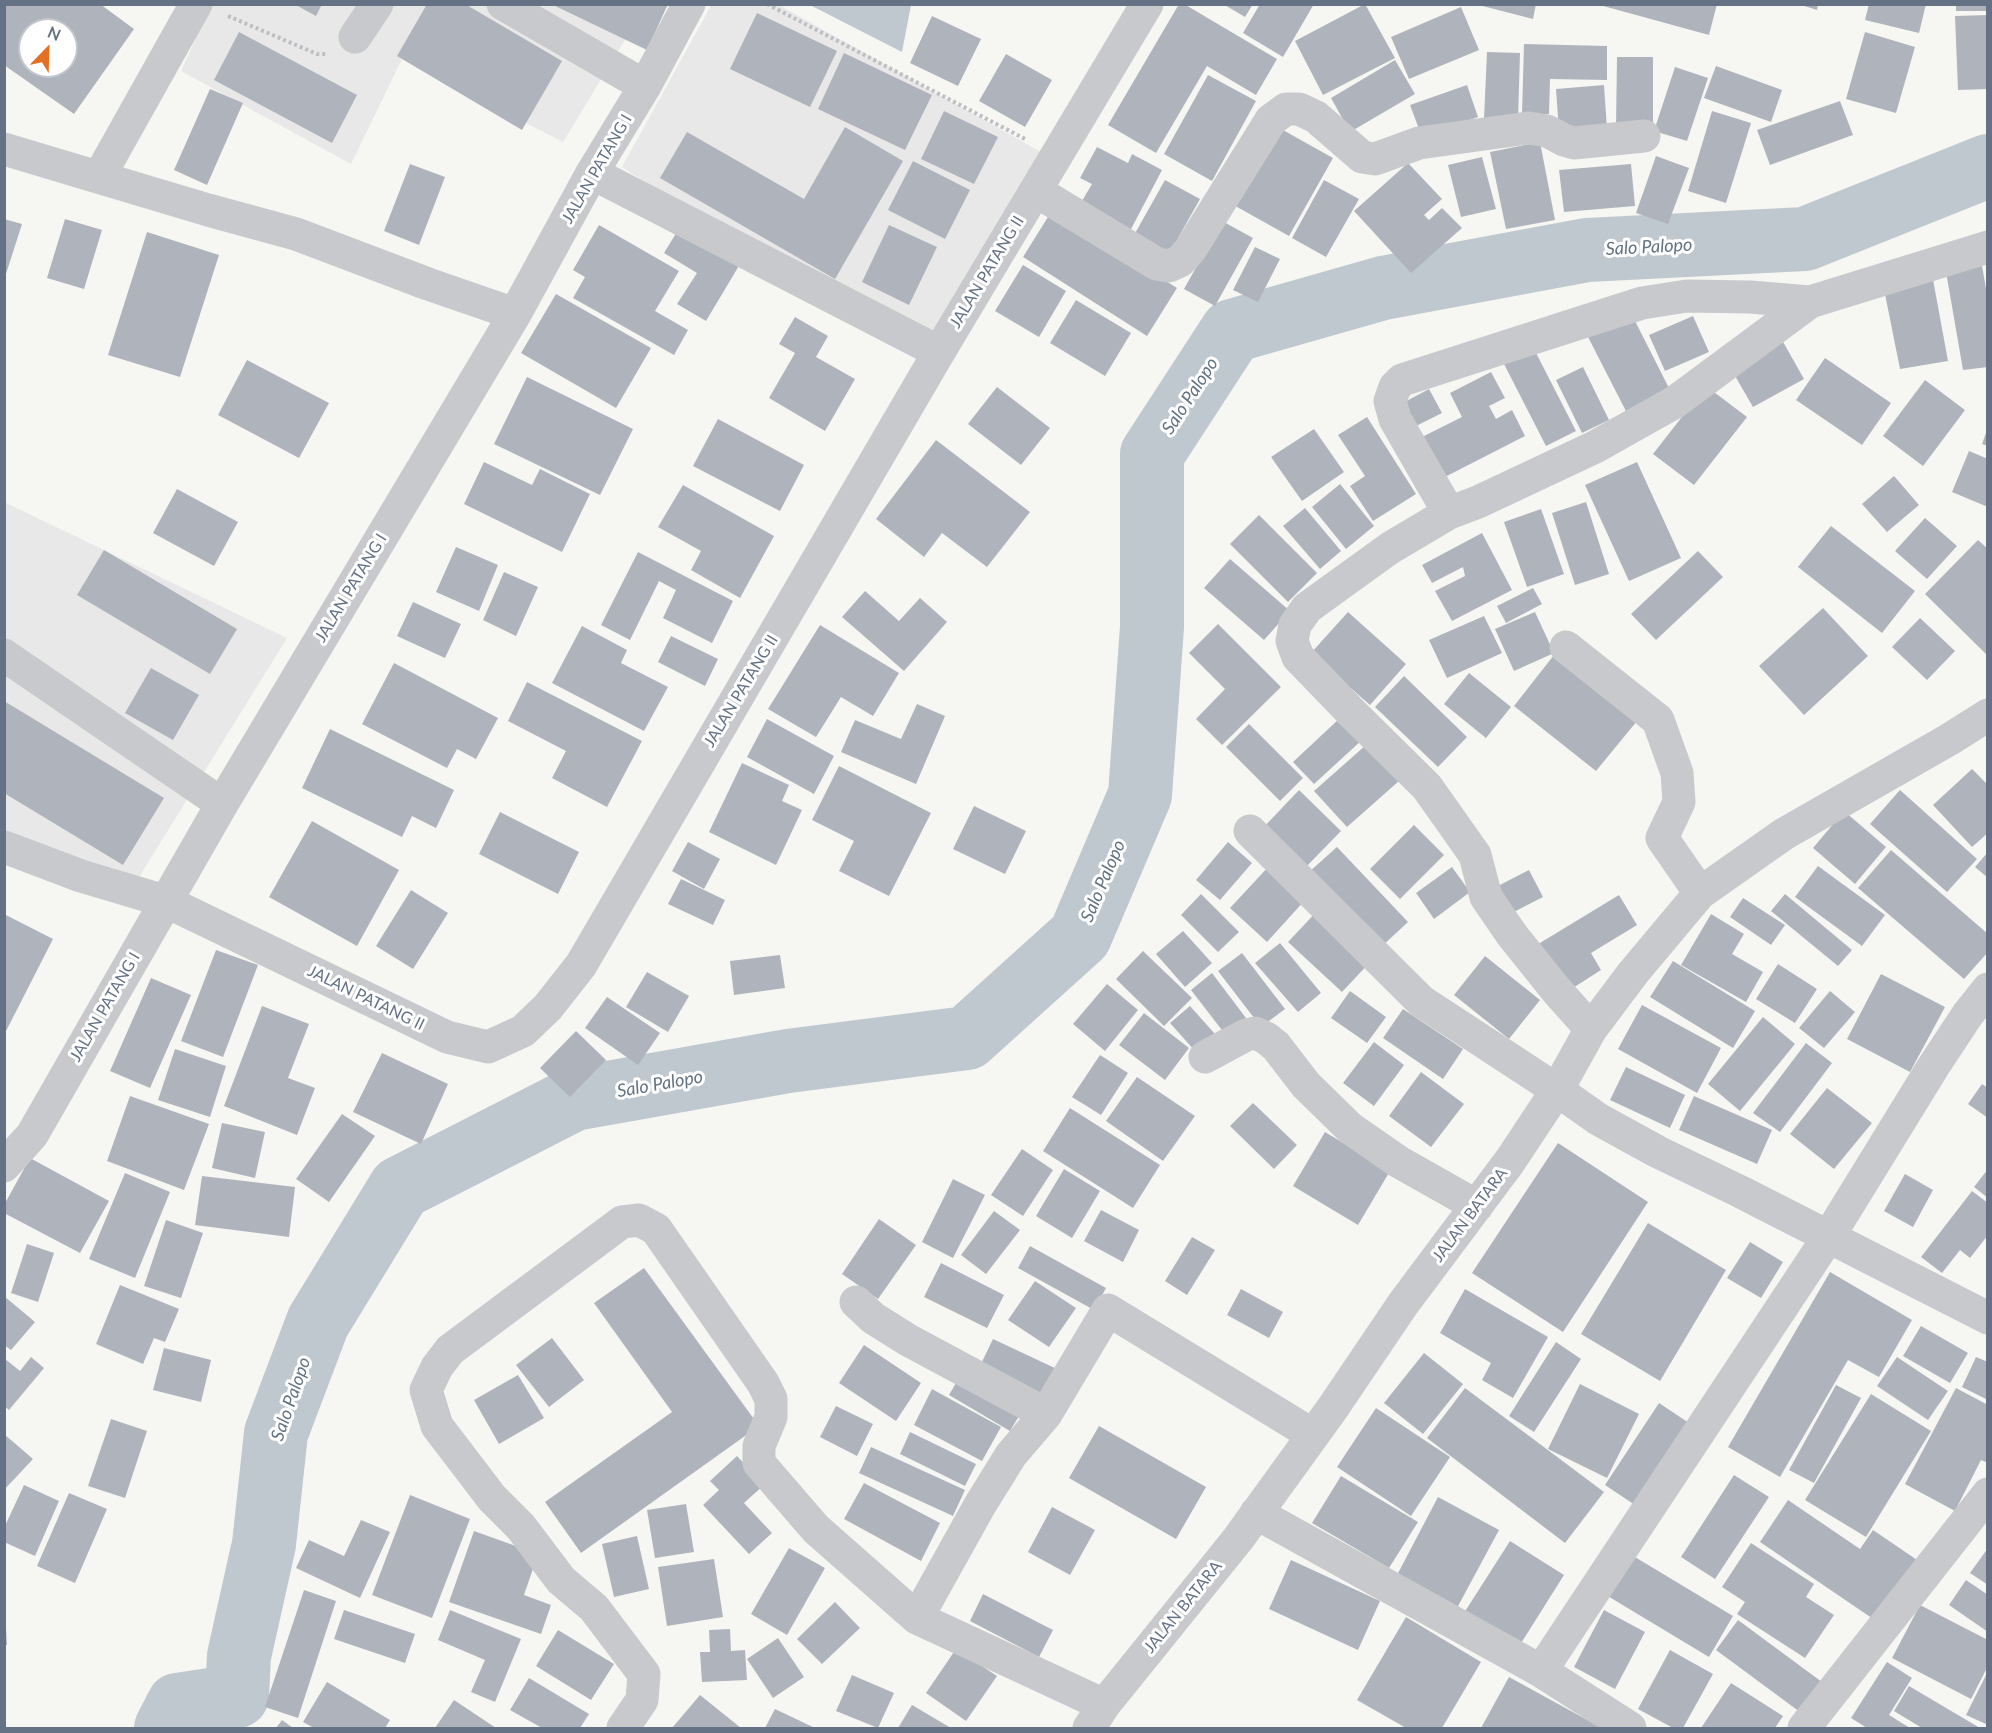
<!DOCTYPE html>
<style>
body{margin:0}
#map{position:relative;width:1992px;height:1733px;overflow:hidden;background:#f6f7f3;font-family:Lato,sans-serif}
canvas{display:block}
.frame{position:absolute;inset:0;border:6px solid #657285;pointer-events:none}
.north{position:absolute;left:18px;top:18px;width:60px;height:60px;box-sizing:border-box;background:#fff;border:2px solid #c1c7ce;border-radius:50%;rotate:23deg;font-size:16px;font-weight:700;line-height:24px;text-align:center;color:#657285}
.north::after{content:'';display:block;margin:auto;width:21px;height:27px;background:#e47026;clip-path:polygon(50% 0,100% 100%,50% 72%,0 100%)}
</style>
<div id="map">
<canvas width="1992" height="1733"></canvas>
<div class="frame"></div>
<div class="north">N</div>
</div>
<script>
const ctx = document.querySelector('canvas').getContext('2d');
ctx.lineJoin = 'round';
function fill(path, color) { ctx.fillStyle = color; ctx.fill(path, 'evenodd'); }
const shape = rows => new Path2D(rows.map(r => 'M' + r).join(''));
function strokePath(path, color, width, dash) { ctx.strokeStyle = color; ctx.lineWidth = width; ctx.lineCap = dash ? 'butt' : 'round'; ctx.setLineDash(dash || []); ctx.stroke(path); }
function label(font, color, halo, rows, align = 'center') {
  ctx.font = font + ' Lato,sans-serif'; ctx.lineWidth = 6; ctx.setLineDash([]); ctx.textBaseline = 'middle'; ctx.strokeStyle = halo; ctx.fillStyle = color; for (const [text, x, y, turn = 0] of rows) {
    ctx.save(); ctx.translate(x, y); ctx.rotate((+turn || 0) * Math.PI / 180); ctx.textAlign = isNaN(turn) ? turn : align; if (halo) ctx.strokeText(text, 0, 0); ctx.fillText(text, 0, 0); ctx.restore();
  }
}
const built = shape([
 [712,4,779,5,1043,153,920,361,622,167],
 [211,5,646,5,563,142,402,59,351,164,181,71],
 [4,502,287,638,139,877,5,839]
]);
const water = shape([
 [810,5,911,5,902,52]
]);
const river = shape([
 [166,1728,178,1705,237,1696,239,1656,264,1544,276,1433,318,1322,400,1188,574,1099,788,1061,967,1038,1080,936,1140,795,1152,627,1152,454,1232,331,1383,288,1587,250,1805,239,1988,166]
]);
const building = shape([
 [4,4,100,4,134,29,74,114,4,65],
 [30,30,66,30,66,66,30,66],
 [294,4,322,4,316,16],
 [427,4,465,4,562,61,522,130,397,56],
 [551,4,668,4,647,50],
 [1179,4,1184,4,1277,59,1256,95,1207,66,1156,153,1108,125],
 [1223,4,1253,4,1245,17],
 [1260,4,1314,4,1283,57,1243,33],
 [1365,4,1395,58,1323,95,1295,41],
 [1475,4,1536,4,1533,19],
 [1596,4,1717,4,1709,35],
 [1798,4,1818,4,1817,10],
 [1869,4,1926,4,1919,33,1865,20],
 [1956,4,1988,4,1988,11,1956,11],
 [1461,7,1479,50,1409,79,1391,37],
 [757,13,837,51,810,107,730,69],
 [1988,15,1988,89,1958,90,1955,16],
 [932,16,981,39,958,86,910,63],
 [239,32,357,95,332,143,214,80],
 [1865,32,1915,47,1896,113,1846,99],
 [1524,44,1607,46,1607,80,1550,79,1549,114,1522,114],
 [1487,52,1520,53,1518,121,1484,119],
 [844,53,932,95,905,150,818,109],
 [1006,54,1052,80,1025,127,979,101],
 [1617,57,1653,57,1653,127,1616,127],
 [1395,60,1415,94,1350,132,1331,98],
 [1716,66,1782,90,1771,122,1704,98],
 [1675,67,1708,78,1687,141,1654,131],
 [1208,75,1256,101,1212,181,1164,154],
 [1467,85,1478,117,1422,137,1410,105],
 [1604,85,1607,129,1559,132,1556,89],
 [210,89,243,103,207,185,174,170],
 [1840,101,1853,135,1770,165,1757,130],
 [944,111,998,137,974,184,921,159],
 [1712,111,1751,123,1726,203,1688,191],
 [1274,125,1333,158,1289,236,1230,203],
 [845,127,903,161,835,279,660,178,687,132,804,199],
 [1540,142,1555,220,1506,229,1490,152],
 [1097,147,1128,163,1132,154,1162,170,1129,233,1079,206,1092,184,1080,178],
 [1656,156,1689,168,1668,224,1636,213],
 [1482,157,1496,209,1461,217,1448,165],
 [913,161,970,190,945,239,888,210],
 [1408,163,1442,199,1424,215,1429,220,1442,208,1462,228,1411,273,1354,211],
 [410,164,445,177,419,245,384,231],
 [1631,164,1635,206,1564,212,1559,170],
 [1165,180,1200,199,1168,256,1133,237],
 [1324,180,1359,199,1326,257,1292,238],
 [1053,209,1177,288,1147,336,1023,257],
 [4,219,22,224,5,277,4,277],
 [65,219,102,230,84,289,47,278],
 [1222,221,1253,238,1215,306,1184,289],
 [683,222,743,259,706,321,677,304,697,273,664,253],
 [599,225,679,271,655,311,688,330,674,355,573,298,585,277,573,270],
 [889,225,937,247,909,305,862,282],
 [147,232,219,255,180,377,108,355],
 [1255,247,1280,259,1258,302,1233,290],
 [1981,260,1988,300,1988,367,1963,370,1945,266],
 [1023,265,1066,291,1039,337,995,311],
 [1932,274,1948,361,1900,369,1883,284],
 [556,294,651,348,616,408,521,353],
 [1076,300,1131,333,1105,376,1050,343],
 [1631,313,1673,396,1630,419,1587,335],
 [1693,316,1709,352,1665,371,1649,335],
 [795,317,828,336,816,357,855,379,825,431,769,398,795,353,779,344],
 [1782,340,1804,379,1753,407,1731,369],
 [1534,349,1576,431,1546,446,1504,364],
 [1825,358,1891,403,1862,445,1796,400],
 [247,360,329,403,299,458,218,415],
 [1583,367,1609,420,1582,433,1556,380],
 [1491,372,1505,398,1489,406,1496,419,1512,410,1525,436,1439,480,1418,439,1462,417,1450,393],
 [527,377,633,429,600,495,494,444],
 [1925,380,1965,410,1923,466,1883,436],
 [1706,386,1747,417,1694,485,1653,454],
 [997,387,1050,428,1021,465,968,424],
 [1429,389,1442,413,1412,428,1399,405],
 [1367,417,1416,494,1373,521,1350,486,1365,476,1338,435],
 [718,419,804,465,780,511,693,466],
 [1314,429,1344,472,1302,501,1271,457],
 [1987,430,1988,430,1988,446,1982,444],
 [936,440,1030,512,987,567,942,533,924,557,876,519],
 [1969,451,1988,459,1988,507,1952,492],
 [484,462,532,485,540,469,590,494,562,552,464,504],
 [1637,462,1681,558,1629,581,1585,485],
 [1894,476,1919,505,1887,532,1862,504],
 [1340,484,1374,526,1346,549,1312,507],
 [683,485,774,536,740,598,691,570,701,551,658,527],
 [177,489,238,522,214,566,153,533],
 [1586,502,1609,574,1575,585,1552,513],
 [1305,508,1341,551,1320,569,1283,526],
 [1541,509,1564,574,1527,587,1504,522],
 [1259,515,1317,573,1288,602,1230,544],
 [1925,518,1957,546,1927,579,1895,551],
 [1831,526,1915,591,1882,633,1798,567],
 [1482,533,1512,590,1452,621,1435,591,1465,576,1463,567,1432,583,1422,565],
 [1978,540,1988,549,1988,656,1925,594],
 [456,547,498,565,479,611,436,592],
 [104,550,237,629,210,674,77,595],
 [1698,551,1723,577,1656,640,1631,614],
 [638,552,733,601,712,643,663,618,676,590,659,581,630,640,601,625],
 [1230,559,1290,611,1264,640,1204,588],
 [504,572,538,587,516,636,483,620],
 [1533,588,1542,604,1506,623,1497,606],
 [865,591,899,621,920,598,947,622,904,671,842,617],
 [413,602,461,624,445,658,397,636],
 [1823,608,1868,656,1804,715,1759,666],
 [1348,612,1406,664,1370,705,1311,653],
 [1535,612,1554,653,1514,671,1495,629],
 [1484,616,1502,653,1447,678,1429,640],
 [1920,618,1955,651,1927,680,1892,647],
 [1218,624,1281,687,1222,745,1196,719,1225,689,1189,653],
 [820,625,899,673,873,716,841,697,816,737,768,709],
 [582,626,627,650,621,663,668,687,644,731,552,683],
 [671,636,718,659,705,686,658,662],
 [1554,655,1637,721,1596,771,1514,706],
 [394,663,498,718,476,759,457,749,447,768,362,724],
 [151,668,199,695,173,740,125,713],
 [1469,673,1511,707,1486,738,1444,704],
 [1404,676,1467,737,1438,767,1375,707],
 [527,682,642,741,607,807,552,778,566,751,508,721],
 [4,701,164,798,123,865,4,793],
 [917,704,945,716,916,784,841,752,855,720,901,739],
 [1340,718,1362,740,1314,784,1293,762],
 [767,719,834,756,814,794,747,757],
 [1249,724,1303,778,1280,801,1226,747],
 [330,729,454,790,436,828,412,816,402,837,302,788],
 [1366,745,1399,781,1347,827,1314,791],
 [742,763,789,785,782,801,802,810,776,865,709,832],
 [839,766,931,813,889,896,839,871,854,841,812,820],
 [1972,769,1988,785,1988,833,1972,847,1933,805],
 [1299,790,1341,831,1304,869,1262,829],
 [1900,790,1977,859,1947,892,1870,824],
 [974,806,1026,831,1005,874,953,849],
 [1844,811,1886,847,1855,884,1813,848],
 [500,812,579,852,558,894,479,854],
 [312,821,399,870,357,946,269,897],
 [1414,825,1444,855,1400,899,1370,869],
 [688,842,720,859,704,889,672,871],
 [1228,842,1252,863,1220,900,1196,880],
 [1337,847,1408,922,1380,948,1309,872],
 [1891,850,1988,934,1988,952,1964,979,1858,888],
 [1988,852,1988,878,1975,867],
 [1270,865,1306,899,1267,942,1230,908],
 [1818,866,1885,915,1862,946,1795,897],
 [1452,867,1470,892,1434,919,1416,893],
 [1529,870,1543,897,1504,917,1490,890],
 [681,879,725,900,713,925,668,904],
 [411,890,448,913,413,969,376,946],
 [1201,894,1239,932,1218,952,1181,915],
 [1785,894,1852,950,1838,966,1771,911],
 [1619,895,1637,925,1591,953,1601,970,1565,993,1535,946],
 [1743,898,1785,925,1771,945,1730,917],
 [1319,909,1373,959,1342,992,1288,942],
 [4,914,53,939,4,1035],
 [1711,914,1744,934,1732,954,1763,972,1746,1002,1681,965],
 [1183,931,1212,963,1185,987,1156,954],
 [1280,943,1321,993,1298,1012,1255,963],
 [216,950,258,965,223,1057,181,1041],
 [1143,951,1192,998,1164,1026,1116,979],
 [1242,953,1285,1009,1261,1027,1218,971],
 [780,955,785,988,734,995,730,961],
 [1485,956,1540,1000,1509,1039,1454,995],
 [1673,961,1755,1011,1733,1048,1650,997],
 [1778,964,1817,989,1795,1023,1756,999],
 [647,972,689,996,668,1032,626,1007],
 [1212,973,1246,1018,1225,1034,1191,990],
 [1881,974,1945,1007,1910,1072,1847,1039],
 [151,978,191,995,150,1088,110,1071],
 [1107,984,1138,1010,1105,1051,1073,1024],
 [1350,991,1386,1017,1367,1043,1331,1018],
 [1830,991,1855,1012,1824,1048,1799,1028],
 [607,997,660,1033,638,1065,585,1028],
 [1642,1005,1721,1048,1697,1093,1618,1049],
 [262,1006,309,1024,288,1078,315,1088,297,1135,224,1106],
 [1190,1006,1215,1034,1195,1051,1170,1023],
 [1403,1009,1463,1049,1443,1079,1383,1038],
 [1144,1013,1189,1048,1165,1080,1119,1045],
 [1763,1017,1795,1044,1740,1111,1708,1084],
 [576,1031,606,1060,570,1097,540,1068],
 [1374,1042,1404,1065,1374,1106,1343,1083],
 [1806,1043,1832,1063,1780,1132,1753,1113],
 [175,1049,226,1066,210,1117,158,1100],
 [382,1053,448,1084,421,1144,353,1112],
 [1100,1055,1128,1073,1101,1115,1072,1097],
 [1626,1067,1685,1095,1670,1128,1610,1100],
 [1421,1072,1464,1104,1431,1147,1389,1116],
 [1137,1077,1195,1116,1163,1161,1106,1121],
 [1982,1084,1988,1088,1988,1118,1968,1104],
 [1827,1088,1872,1123,1834,1169,1790,1134],
 [130,1096,209,1124,184,1190,107,1161],
 [1694,1096,1772,1130,1757,1164,1679,1130],
 [1253,1103,1297,1145,1274,1169,1230,1126],
 [1070,1108,1160,1165,1133,1208,1043,1151],
 [342,1114,375,1136,329,1202,296,1179],
 [222,1123,265,1132,255,1178,212,1168],
 [1325,1132,1390,1171,1358,1225,1293,1186],
 [1558,1143,1648,1202,1563,1332,1472,1273],
 [1022,1149,1053,1170,1023,1216,991,1195],
 [30,1158,109,1201,80,1253,4,1213,4,1205],
 [1064,1169,1100,1191,1072,1238,1036,1216],
 [1988,1169,1988,1198,1974,1187],
 [125,1173,170,1192,135,1278,89,1259],
 [1905,1174,1933,1190,1913,1227,1884,1211],
 [202,1176,295,1187,289,1237,195,1225],
 [953,1179,985,1195,953,1258,922,1242],
 [1972,1191,1988,1203,1988,1235,1970,1258,1960,1250,1942,1273,1921,1257],
 [1101,1210,1139,1230,1123,1262,1084,1241],
 [994,1211,1020,1230,986,1274,961,1255],
 [879,1219,916,1245,878,1299,842,1274],
 [166,1220,203,1233,181,1298,144,1286],
 [1648,1223,1726,1270,1660,1381,1581,1334],
 [1192,1237,1215,1250,1187,1295,1165,1281],
 [1750,1242,1783,1262,1761,1298,1727,1278],
 [27,1244,54,1253,38,1302,11,1293],
 [1030,1246,1106,1288,1094,1310,1018,1268],
 [941,1263,1004,1295,987,1328,924,1297],
 [644,1268,759,1426,581,1553,545,1502,672,1412,594,1303],
 [1830,1272,1912,1320,1879,1377,1848,1360,1780,1477,1728,1447],
 [1035,1281,1076,1308,1049,1347,1008,1320],
 [120,1285,179,1309,165,1342,154,1338,143,1364,96,1344],
 [1241,1289,1283,1312,1269,1338,1227,1315],
 [1465,1289,1548,1337,1513,1398,1482,1380,1491,1363,1440,1333],
 [4,1296,35,1322,11,1350,4,1345],
 [1921,1326,1968,1353,1950,1383,1903,1356],
 [552,1338,584,1380,549,1407,516,1365],
 [993,1339,1059,1370,1045,1398,979,1368],
 [1556,1342,1581,1359,1534,1432,1509,1416],
 [864,1345,921,1383,896,1421,839,1383],
 [164,1348,211,1360,201,1402,153,1390],
 [1424,1353,1463,1384,1423,1434,1384,1403],
 [31,1357,44,1368,9,1410,4,1406,4,1358,20,1371],
 [1897,1357,1948,1391,1928,1420,1877,1386],
 [1976,1357,1988,1362,1988,1400,1962,1387],
 [518,1375,544,1418,499,1444,474,1400],
 [960,1376,1022,1411,1010,1431,949,1395],
 [1580,1384,1639,1414,1607,1478,1548,1449],
 [1836,1385,1861,1398,1814,1483,1789,1470],
 [1465,1388,1604,1492,1565,1543,1427,1438],
 [1956,1388,1988,1405,1988,1463,1981,1460,1955,1511,1905,1484],
 [932,1389,1001,1427,982,1461,914,1425],
 [1871,1394,1931,1431,1866,1537,1805,1500],
 [1659,1403,1695,1427,1641,1509,1605,1485],
 [836,1406,873,1424,857,1456,820,1437],
 [1376,1408,1450,1457,1411,1516,1337,1467],
 [111,1419,147,1431,125,1498,88,1486],
 [1099,1426,1206,1487,1176,1539,1069,1478],
 [910,1432,976,1464,965,1486,900,1454],
 [4,1434,33,1459,4,1490],
 [871,1447,965,1490,953,1516,859,1473],
 [737,1456,764,1485,744,1503,772,1533,749,1554,703,1505,719,1490,710,1481],
 [1734,1475,1769,1497,1715,1579,1681,1557],
 [1341,1476,1418,1522,1389,1568,1312,1523],
 [864,1483,940,1523,921,1561,844,1519],
 [24,1485,59,1501,35,1556,4,1542,4,1528],
 [69,1493,107,1509,75,1583,37,1566],
 [410,1495,470,1519,432,1618,372,1595],
 [1438,1497,1499,1530,1457,1608,1396,1577],
 [1788,1500,1860,1549,1873,1530,1923,1564,1882,1625,1760,1542],
 [686,1504,694,1552,655,1558,647,1510],
 [1052,1507,1095,1530,1070,1575,1028,1552],
 [361,1520,390,1532,360,1598,296,1568,309,1540,344,1556],
 [474,1531,538,1554,524,1595,551,1605,541,1634,449,1602],
 [637,1536,649,1589,614,1597,602,1544],
 [1510,1541,1564,1575,1518,1648,1464,1613],
 [1751,1543,1814,1584,1806,1597,1834,1615,1805,1658,1737,1614,1745,1602,1722,1587],
 [789,1548,825,1568,787,1635,751,1614],
 [1988,1548,1988,1585,1970,1573],
 [1625,1551,1733,1616,1709,1657,1601,1592],
 [714,1559,723,1617,667,1626,658,1567],
 [1291,1560,1380,1601,1358,1650,1269,1609],
 [1966,1580,1988,1595,1988,1632,1949,1605],
 [304,1590,336,1601,298,1718,265,1707],
 [983,1594,1053,1630,1039,1657,970,1621],
 [835,1602,860,1628,822,1664,797,1639],
 [1920,1605,1988,1640,1988,1666,1971,1699,1892,1658],
 [344,1610,415,1634,405,1663,334,1639],
 [450,1610,521,1639,495,1702,471,1692,485,1660,438,1640],
 [1604,1610,1645,1632,1615,1689,1574,1667],
 [1406,1617,1481,1662,1442,1728,1406,1728,1357,1700],
 [1738,1620,1826,1685,1804,1715,1716,1650],
 [4,1628,6,1628,7,1645,4,1645],
 [730,1629,731,1651,745,1650,747,1680,702,1682,700,1652,710,1652,709,1630],
 [558,1630,614,1664,591,1700,536,1666],
 [778,1638,804,1677,773,1698,747,1659],
 [956,1649,997,1676,966,1721,926,1693],
 [1670,1650,1713,1674,1683,1728,1673,1728,1638,1709],
 [1887,1662,1912,1678,1889,1715,1910,1728,1867,1728,1851,1718],
 [1988,1671,1988,1725,1966,1715],
 [852,1675,894,1693,878,1728,836,1711],
 [1509,1677,1602,1728,1481,1728],
 [529,1678,589,1714,580,1728,542,1728,510,1710],
 [327,1682,390,1720,385,1728,314,1728,303,1722],
 [1731,1683,1783,1716,1775,1728,1701,1728],
 [1909,1686,1980,1728,1922,1728,1894,1711],
 [700,1695,741,1728,672,1728],
 [454,1700,496,1728,435,1728],
 [912,1705,951,1728,898,1728],
 [775,1709,815,1728,765,1728],
 [282,1720,293,1728,276,1728]
]);
const path = shape([
 [767,4,1027,140],
 [228,16,317,54,327,54]
]);
const minor = shape([
 [503,4,645,86],
 [355,37,377,4],
 [4,149,208,210,296,234,428,284,515,314],
 [592,173,939,352],
 [99,177,196,4],
 [1036,191,1157,264,1169,266,1180,261,1190,250,1271,120,1286,109,1299,109,1316,117,1362,157,1375,159,1419,143,1528,128,1547,131,1564,140,1574,143,1644,136],
 [1449,513,1395,419,1390,401,1395,387,1402,380,1642,303,1687,296,1750,297,1810,302],
 [1566,647,1658,720,1677,773,1679,802,1662,838,1700,893],
 [4,655,222,804],
 [1250,831,1421,1001,1557,1090,1591,1029,1633,973,1700,893,1784,834,1950,739,1988,715],
 [4,847,81,876,165,901,447,1037,488,1047,523,1031,548,1007,581,965,939,352,1147,4],
 [1591,1029,1557,991,1512,935,1486,897,1475,855,1427,787,1353,714,1298,657,1292,641,1295,625,1307,608,1390,548,1449,513,1478,502,1595,447,1675,402,1810,302,1988,247],
 [1205,1057,1246,1035,1255,1033,1266,1038,1276,1046,1306,1085,1350,1128,1399,1162,1477,1206],
 [4,1166,32,1135,222,804,515,314,592,173,645,86,689,4],
 [856,1302,873,1318,908,1340,1046,1414,1011,1455,980,1505,917,1618],
 [1046,1414,1108,1310,1313,1435],
 [1256,1513,1541,1671,1630,1728],
 [1541,1671,1829,1236,1933,1067,1968,1014,1988,989],
 [623,1728,642,1700,644,1674,594,1608,561,1580,521,1527,492,1498,437,1426,426,1390,437,1367,450,1350,622,1222,639,1220,656,1229,763,1383,771,1399,771,1417,759,1446,759,1463,816,1529,917,1618,1104,1705],
 [1089,1728,1104,1705,1238,1539,1332,1409,1403,1304,1510,1161,1557,1090,1598,1119,1658,1152,1741,1192,1988,1318],
 [1804,1728,1988,1494]
]);
const streetNames = [
 ["JALAN PATANG I",597,169,-60],
 ["JALAN PATANG II",987,272,-59],
 ["JALAN PATANG I",351,588,-59],
 ["JALAN PATANG II",741,691,-59],
 ["JALAN PATANG II",366,998,26],
 ["JALAN PATANG I",105,1007,-60],
 ["JALAN BATARA",1470,1215,-53],
 ["JALAN BATARA",1183,1607,-51]
];
const waterNames = [
 ["Salo Palopo",1649,247,-3],
 ["Salo Palopo",1190,396,-57],
 ["Salo Palopo",1103,881,-67],
 ["Salo Palopo",660,1084,-10],
 ["Salo Palopo",291,1399,-71]
];
fill(built, '#e7e8e7');
fill(water, '#c0c8cf');
strokePath(river, '#c0c8cf', 64);
fill(building, '#afb4bc');
strokePath(path, '#bebfc2', 4, [3, 3]);
strokePath(minor, '#c7c9cd', 33);
label('16px', '#657285', '#fff', streetNames);
label('italic 18px', '#617381', '#fff', waterNames);
</script>
